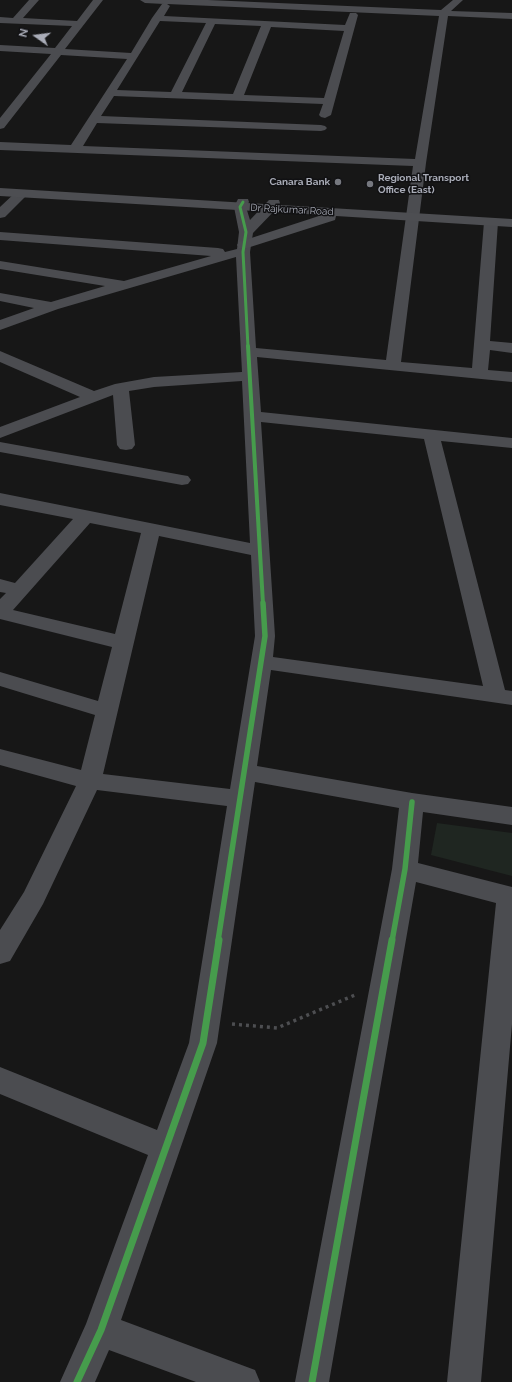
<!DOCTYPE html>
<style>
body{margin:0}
#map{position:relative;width:512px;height:1382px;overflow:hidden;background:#171717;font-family:Raleway,sans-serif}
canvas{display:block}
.north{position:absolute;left:16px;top:16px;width:40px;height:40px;-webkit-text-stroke:3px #111113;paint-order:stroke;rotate:284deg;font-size:11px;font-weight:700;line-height:16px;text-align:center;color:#a9acb7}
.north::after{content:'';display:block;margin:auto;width:14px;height:18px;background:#a9acb7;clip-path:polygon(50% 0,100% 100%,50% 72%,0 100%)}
</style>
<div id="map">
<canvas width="512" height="1382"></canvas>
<div class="north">N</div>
</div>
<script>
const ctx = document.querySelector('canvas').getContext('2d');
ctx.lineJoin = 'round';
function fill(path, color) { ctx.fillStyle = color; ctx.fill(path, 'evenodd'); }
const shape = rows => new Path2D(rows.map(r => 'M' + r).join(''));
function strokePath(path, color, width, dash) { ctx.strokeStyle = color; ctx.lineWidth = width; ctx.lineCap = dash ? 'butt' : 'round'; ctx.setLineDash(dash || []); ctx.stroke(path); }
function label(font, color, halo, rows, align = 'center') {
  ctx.font = font + ' Raleway,sans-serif'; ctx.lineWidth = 3; ctx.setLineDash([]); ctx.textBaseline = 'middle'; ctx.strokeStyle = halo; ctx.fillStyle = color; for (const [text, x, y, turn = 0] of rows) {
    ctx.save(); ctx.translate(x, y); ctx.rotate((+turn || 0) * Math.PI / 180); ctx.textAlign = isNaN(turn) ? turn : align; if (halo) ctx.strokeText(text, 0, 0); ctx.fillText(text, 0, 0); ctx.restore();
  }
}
const green = shape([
 [437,823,512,833,512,876,431,855]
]);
const path = shape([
 [232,1024,277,1028,355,995]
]);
const minor = shape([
 [29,0,39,0,23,18,77,21,93,0,103,0,65,49,131,53,152,18,162,4,164,4,145,3,140,0,208,0,441,10,453,0,463,0,451,11,512,13,512,19,448,16,426,163,401,362,472,368,484,222,486,219,491,218,496,219,498,222,490,341,512,343,512,353,490,350,488,370,512,372,512,382,257,357,261,412,512,438,512,448,441,441,505,690,512,691,512,705,271,670,257,766,412,793,512,807,512,825,423,812,418,863,512,887,512,1024,481,1382,447,1382,496,903,416,882,329,1382,295,1382,392,869,399,808,255,782,217,1043,121,1320,255,1370,260,1382,196,1382,109,1350,95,1382,60,1382,86,1324,148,1155,0,1094,0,1067,157,1130,189,1043,227,806,97,790,43,904,10,961,0,964,0,930,24,892,76,786,0,765,0,749,81,770,95,715,0,686,0,672,98,701,112,647,0,619,0,599,6,593,0,592,0,579,15,583,73,519,0,505,0,493,250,543,242,381,154,387,129,391,135,445,132,449,126,450,120,449,117,445,113,395,0,438,0,427,80,397,0,362,0,351,94,391,115,384,154,377,242,372,236,257,58,309,0,330,0,320,34,308,0,301,0,293,51,302,105,286,0,269,0,261,124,281,211,256,0,240,0,232,218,248,223,249,225,252,237,249,239,232,234,207,238,199,248,199,249,202,246,207,250,220,269,200,279,200,280,203,279,206,253,233,250,252,256,348,386,360,413,166,0,150,0,142,71,145,127,59,61,55,4,128,0,129,0,118,51,54,0,51,0,45,55,48,72,26,0,23,0,17,13,18,29,0],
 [167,4,439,16,415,159,83,146,97,123,321,131,325,130,327,128,325,126,321,125,101,116,114,96,323,104,319,115,321,117,325,118,331,115,358,15,356,13,350,13,345,25,164,16,170,6,167,4],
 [160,21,206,23,171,92,117,90,160,21],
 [215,24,261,26,233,94,182,92,215,24],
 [271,27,344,31,324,98,244,95,271,27],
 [261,422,424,439,483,686,273,657,275,636,261,422],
 [90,523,141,533,115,634,13,610,90,523],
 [159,536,251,555,255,636,230,789,103,774,159,536],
 [21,190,25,191,27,194,25,197,5,217,0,218,0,207,17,191,21,190],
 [0,442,182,475,188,476,191,480,188,484,182,485,0,452,0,442]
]);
const major = shape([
 [0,188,512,219,512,227,336,216,335,220,244,249,239,248,237,245,239,242,322,215,0,196,0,188]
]);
const cyclewayFar3 = shape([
 [243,202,240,207,246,232,243,252,248,347]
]);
const cyclewayFar2 = shape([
 [248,346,263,604]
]);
const cyclewayFar1 = shape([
 [218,941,265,636,263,603],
 [392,941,405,869,412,802]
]);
const cycleway = shape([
 [77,1382,101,1330,203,1043,219,940],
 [312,1382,392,940]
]);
const markers = [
 [338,182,4,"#76787f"],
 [370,184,4,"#76787f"]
];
const farPoinames = [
 ["Regional Transport",378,178],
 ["Office (East)",378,190],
 ["Canara Bank",330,182,"right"]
];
const farStreetnames = [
 ["Dr Rajkumar Road",292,210,3]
];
fill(green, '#1f2621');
strokePath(path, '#4d4e51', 3.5, [3, 4]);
fill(minor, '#4b4c50');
fill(major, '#4d4e52');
strokePath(cyclewayFar3, '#469c4c', 3);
strokePath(cyclewayFar2, '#469c4c', 4);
strokePath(cyclewayFar1, '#469c4c', 5.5);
strokePath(cycleway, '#469c4c', 7);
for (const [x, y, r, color] of markers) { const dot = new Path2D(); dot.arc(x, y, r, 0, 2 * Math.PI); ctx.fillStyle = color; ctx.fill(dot); strokePath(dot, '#111113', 1.5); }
label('bold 10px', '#a9acb7', '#111113', farPoinames, 'left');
label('10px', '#a9acb7', '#111113', farStreetnames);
</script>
